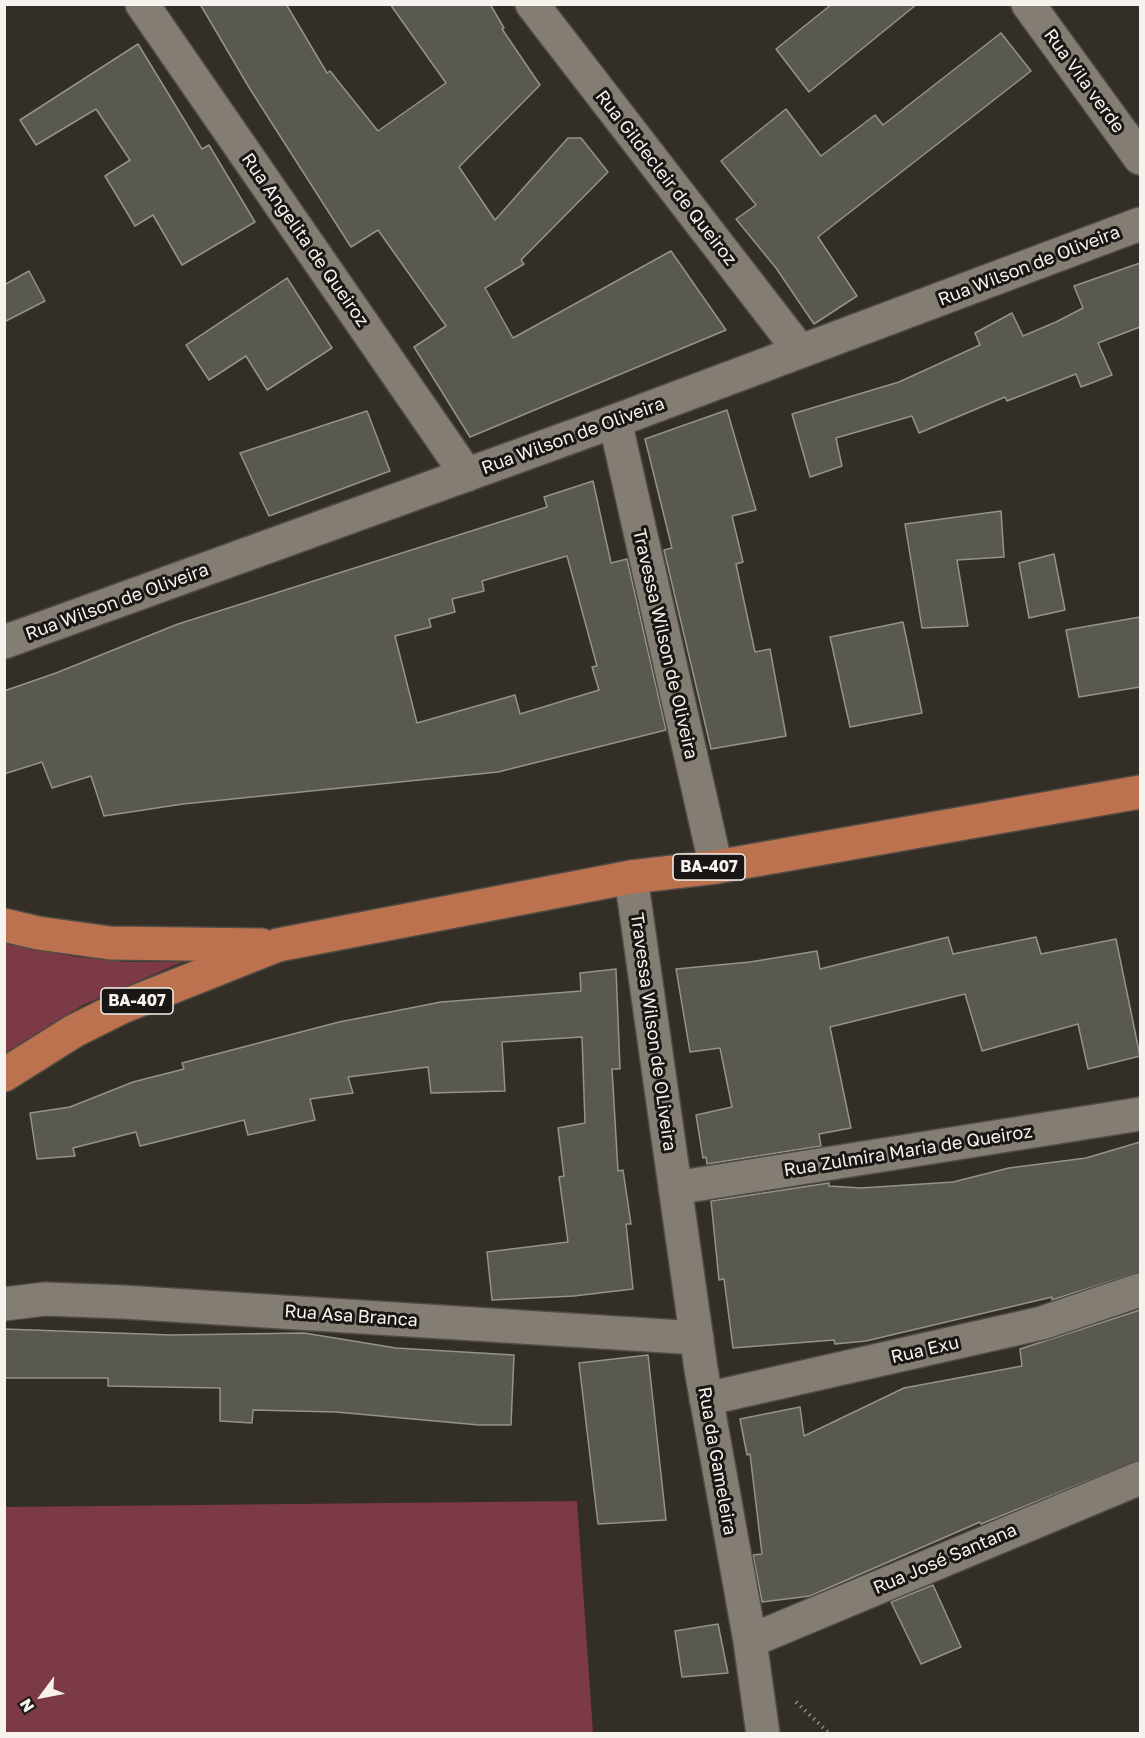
<!DOCTYPE html>
<meta charset="utf-8">
<style>
body{margin:0}
#map{position:relative;width:1145px;height:1738px;overflow:hidden;background:#332e26;font-family:"Golos Text",sans-serif}
canvas{display:block}
.frame{position:absolute;inset:0;border:6px solid #f6f3ee;pointer-events:none}
.north{position:absolute;left:12px;top:1666px;width:60px;height:60px;-webkit-text-stroke:4px #191613;paint-order:stroke;rotate:238deg;font-size:16px;font-weight:700;line-height:24px;text-align:center;color:#f6f3ee}
.north::after{content:'';display:block;margin:auto;width:21px;height:27px;background:#f6f3ee;clip-path:polygon(50% 0,100% 100%,50% 72%,0 100%)}
</style>
<div id="map">
<canvas width="1145" height="1738"></canvas>
<div class="frame"></div>
<div class="north">N</div>
</div>
<script>
const ctx = document.querySelector('canvas').getContext('2d');
ctx.lineJoin = 'round';
function fill(path, color) { ctx.fillStyle = color; ctx.fill(path, 'evenodd'); }
const shape = rows => new Path2D(rows.map(r => 'M' + r).join(''));
function strokePath(path, color, width, dash) { ctx.strokeStyle = color; ctx.lineWidth = width; ctx.lineCap = dash ? 'butt' : 'round'; ctx.setLineDash(dash || []); ctx.stroke(path); }
function label(font, color, halo, rows, align = 'center') {
  ctx.font = font + ' "Golos Text",sans-serif'; ctx.lineWidth = 6; ctx.setLineDash([]); ctx.textBaseline = 'middle'; ctx.strokeStyle = halo; ctx.fillStyle = color; for (const [text, x, y, turn = 0] of rows) {
    ctx.save(); ctx.translate(x, y); ctx.rotate((+turn || 0) * Math.PI / 180); ctx.textAlign = isNaN(turn) ? turn : align; if (halo) ctx.strokeText(text, 0, 0); ctx.fillText(text, 0, 0); ctx.restore();
  }
}
const green = shape([
 [5,943,76,957,129,962,182,962,83,1005,5,1053],
 [577,1501,593,1733,5,1733,5,1507]
]);
const building = shape([
 [200,4,286,4,327,73,330,71,378,131,446,83,390,4,490,4,504,28,502,29,540,85,459,167,495,220,568,138,581,138,608,172,521,260,524,264,485,288,513,338,671,251,726,330,470,437,414,347,446,326,378,230,351,247,250,89,200,4],
 [832,4,917,4,809,92,776,49,832,4],
 [1001,33,1031,71,818,237,857,296,814,324,776,268,736,219,756,205,721,161,786,109,821,156,875,115,883,125,1001,33],
 [138,44,202,149,209,145,255,222,182,265,153,215,135,226,105,176,130,160,96,109,36,145,20,120,138,44],
 [1140,263,1140,327,1098,343,1112,375,1081,387,1076,374,1007,401,1005,397,919,433,912,416,836,438,842,466,810,477,792,414,899,382,980,345,975,333,1012,313,1023,336,1056,322,1083,308,1074,286,1140,263],
 [29,271,45,301,4,322,4,285,29,271],
 [287,278,332,348,267,390,246,356,209,380,186,345,287,278],
 [727,410,756,510,732,516,743,562,736,564,755,652,770,649,786,736,711,749,664,550,672,548,645,439,727,410],
 [367,411,390,471,269,516,240,453,367,411],
 [593,481,611,563,627,559,666,730,498,772,183,804,104,816,91,776,52,788,42,762,4,774,4,691,56,673,178,624,547,507,544,497,593,481],
 [567,556,597,666,592,667,599,690,520,714,515,695,417,723,395,636,431,627,429,619,455,612,452,599,484,591,482,581,567,556],
 [1001,511,1004,557,957,560,968,626,922,628,905,524,1001,511],
 [1054,554,1065,610,1029,618,1019,563,1054,554],
 [1140,617,1140,687,1079,697,1066,630,1140,617],
 [903,622,922,713,850,727,830,637,903,622],
 [948,937,953,954,1036,937,1041,954,1116,939,1140,1056,1088,1069,1078,1024,982,1051,965,994,830,1027,851,1128,819,1134,821,1146,707,1164,706,1157,703,1158,696,1115,732,1107,720,1048,690,1052,676,969,750,962,817,951,820,969,948,937],
 [616,969,620,1069,612,1069,618,1171,623,1170,631,1224,626,1224,633,1289,574,1296,492,1300,487,1252,568,1242,559,1177,564,1176,558,1128,585,1123,582,1037,502,1042,505,1091,431,1093,428,1067,348,1077,353,1093,310,1099,315,1120,248,1135,244,1120,140,1146,136,1132,73,1148,75,1156,37,1159,30,1113,70,1107,133,1082,184,1069,182,1063,339,1022,441,1002,581,991,580,973,616,969],
 [1140,1142,1140,1272,1052,1300,1052,1297,866,1341,835,1344,834,1340,733,1348,724,1279,719,1280,711,1201,829,1183,829,1186,861,1188,953,1182,1009,1168,1086,1158,1140,1142],
 [1140,1310,1140,1460,981,1524,980,1522,810,1596,762,1602,753,1555,762,1554,750,1454,747,1455,740,1419,800,1407,804,1436,904,1388,1022,1366,1020,1349,1140,1310],
 [4,1329,171,1335,304,1333,396,1348,514,1355,511,1425,479,1425,336,1412,253,1410,252,1423,220,1421,220,1388,108,1386,108,1378,4,1378,4,1329],
 [648,1355,666,1520,598,1524,579,1363,648,1355],
 [933,1585,961,1647,921,1664,891,1602,933,1585],
 [718,1624,728,1673,682,1677,675,1631,718,1624]
]);
const path = shape([
 [796,1702,830,1734]
]);
const street = shape([
 [142,4,467,475],
 [532,4,800,351],
 [1028,4,1140,158],
 [615,421,716,867],
 [4,642,615,421,1140,224],
 [631,877,701,1369,750,1641,763,1734],
 [675,1188,1140,1114],
 [4,1304,45,1299,123,1302,697,1338],
 [706,1399,1042,1323,1140,1290],
 [750,1641,1140,1478]
]);
const primary = shape([
 [4,925,38,933,110,943,261,945],
 [4,1075,74,1031,122,1007,278,945,631,877,716,867,1140,792]
]);
const shields = [
 [709,867,72],
 [137,1001,72]
];
const shieldNames = [
 ["BA-407",709,867],
 ["BA-407",137,1001]
];
const streetNames = [
 ["Rua Vila verde",1084,81,54],
 ["Rua Gildecleir de Queiroz",666,178,52],
 ["Rua Angelita de Queiroz",305,240,55],
 ["Rua Wilson de Oliveira",1029,266,-21],
 ["Rua Wilson de Oliveira",573,436,-20],
 ["Rua Wilson de Oliveira",117,602,-20],
 ["Travessa Wilson de Oliveira",665,644,77],
 ["Travessa Wilson de OLiveira",653,1032,82],
 ["Rua Zulmira Maria de Queiroz",908,1151,-9],
 ["Rua Asa Branca",351,1316,4],
 ["Rua Exu",925,1350,-13],
 ["Rua da Gameleira",717,1461,80],
 ["Rua José Santana",945,1559,-23]
];
fill(green, '#7c3946');
fill(building, '#59594f');
strokePath(building, '#94948a', 1.5);
strokePath(street, '#504b45', 36);
strokePath(primary, '#504b45', 36);
strokePath(path, '#8d8982', 4, [1.5, 4.5]);
strokePath(street, '#847d74', 33);
strokePath(primary, '#bc724e', 33);
for (const [x, y, w] of shields) { const box = new Path2D(); box.roundRect(x - w / 2, y - 13, w, 26, 4.5); ctx.fillStyle = '#191613'; ctx.fill(box); strokePath(box, '#f6f3ee', 1.5); }
label('bold 16px', '#f6f3ee', null, shieldNames);
label('18px', '#f6f3ee', '#191613', streetNames);
</script>
